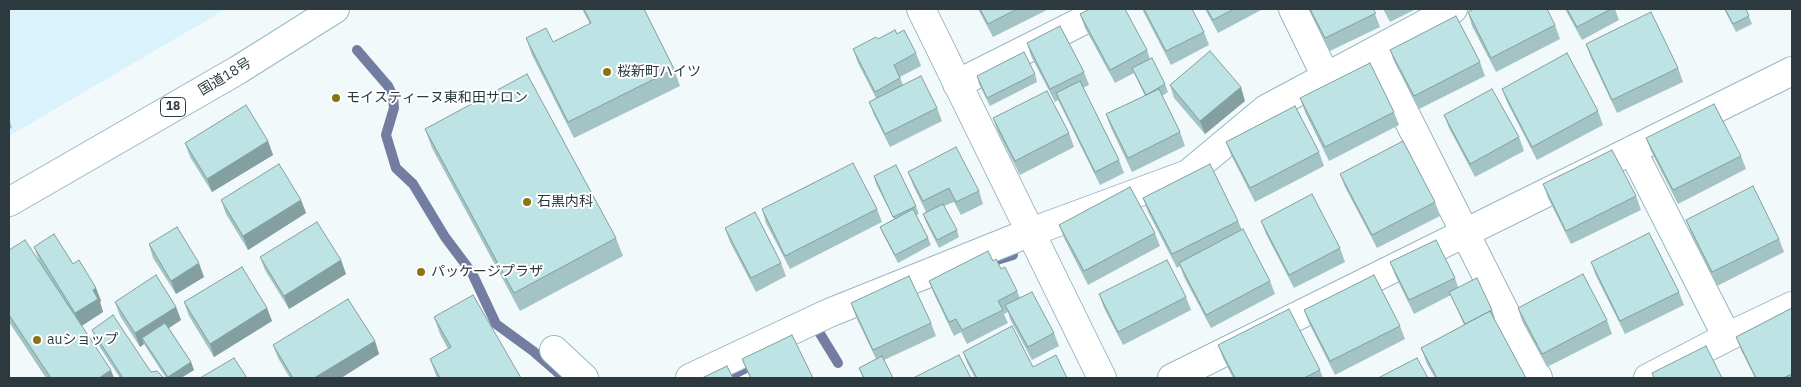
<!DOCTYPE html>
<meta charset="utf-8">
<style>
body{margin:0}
#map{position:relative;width:1801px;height:387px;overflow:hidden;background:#f2f9fb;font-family:"IBM Plex Sans",sans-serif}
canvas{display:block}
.frame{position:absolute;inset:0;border:10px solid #2c393e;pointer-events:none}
</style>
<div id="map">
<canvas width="1801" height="387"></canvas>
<div class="frame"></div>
</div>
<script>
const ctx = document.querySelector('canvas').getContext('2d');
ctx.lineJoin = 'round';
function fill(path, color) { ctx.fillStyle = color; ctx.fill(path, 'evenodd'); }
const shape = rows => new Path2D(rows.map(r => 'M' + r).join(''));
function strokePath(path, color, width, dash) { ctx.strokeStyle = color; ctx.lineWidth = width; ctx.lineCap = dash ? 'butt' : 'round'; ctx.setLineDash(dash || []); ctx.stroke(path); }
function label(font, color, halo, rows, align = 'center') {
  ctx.font = font + ' "IBM Plex Sans","Noto Sans JP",sans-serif'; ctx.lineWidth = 4; ctx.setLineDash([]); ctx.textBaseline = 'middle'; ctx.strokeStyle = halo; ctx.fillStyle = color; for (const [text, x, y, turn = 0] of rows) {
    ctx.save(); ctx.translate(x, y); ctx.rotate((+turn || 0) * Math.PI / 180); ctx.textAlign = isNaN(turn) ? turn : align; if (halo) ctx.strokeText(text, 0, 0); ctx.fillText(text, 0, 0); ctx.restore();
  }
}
const built = shape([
 [9,9,226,9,9,136]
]);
const stream = shape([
 [357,50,388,86,393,96,394,108,386,135,396,168,413,184,445,237,472,273,496,324,533,351,564,378],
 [987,263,1013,255],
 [819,332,838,363],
 [726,378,756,363]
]);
const minor = shape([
 [921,9,1102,378],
 [1293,9,1326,77],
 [1374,52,1538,378],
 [957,84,1106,9],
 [1632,150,1727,337],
 [554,350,584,378],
 [690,378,829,313,1031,232,1188,174,1266,109,1453,9],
 [1172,378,1792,71],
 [1648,378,1727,337,1792,306]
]);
const highway = shape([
 [9,202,238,70,335,9]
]);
const wall = shape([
 [582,9,644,9,674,69,680,86,574,138,532,55,526,38,553,42,590,24],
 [978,9,1049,9,993,37],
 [1142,9,1192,9,1204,32,1209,45,1171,65],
 [1205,9,1263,9,1218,33],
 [1309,9,1373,9,1380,27,1330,51],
 [1383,9,1416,9,1390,22],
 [1565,9,1615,9,1619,20,1582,40],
 [1724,9,1746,9,1752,24,1736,32],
 [1468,12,1555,25,1560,39,1496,72,1472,26],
 [1080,14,1147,50,1150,59,1165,84,1168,92,1162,96,1180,132,1185,146,1132,172,1111,128,1106,114,1145,96,1134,73,1115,83,1085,28],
 [897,34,916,53,921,66,900,77,903,85,937,108,942,121,890,147,874,115,869,102,876,98,858,63,853,49,878,39],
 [1027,43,1084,72,1089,85,1083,88,1119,160,1124,173,1100,185,1061,106,1058,100,1055,102,1031,56],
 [1586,44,1678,68,1683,82,1617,113,1591,58],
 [1390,50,1480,62,1485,76,1419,109,1395,63],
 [1035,74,1037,82,990,106,979,84,977,76],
 [1170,85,1245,101,1205,134,1174,98],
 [1502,89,1598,111,1603,125,1537,160,1507,102],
 [1300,98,1394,112,1399,125,1329,161,1305,112],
 [1444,115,1519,137,1524,151,1475,177,1449,128],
 [9,118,12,128,9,129],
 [993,118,1069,133,1074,147,1020,175,998,132],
 [425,129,616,238,623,256,520,311,432,148],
 [1646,138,1741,156,1746,169,1678,204,1651,151],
 [268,141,273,155,212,192,190,157,185,143],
 [1226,142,1319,152,1324,166,1255,202,1231,155],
 [908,172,979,191,983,204,961,215,954,202,944,206,957,230,959,237,939,248,926,222,923,214,926,212,913,185],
 [1340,174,1435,202,1440,216,1377,248,1345,187],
 [874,176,916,206,919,214,916,215,928,238,931,245,898,263,883,234,880,227,894,219,876,184],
 [1543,184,1636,196,1641,210,1571,244,1548,198],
 [1143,198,1238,221,1242,230,1270,281,1275,294,1211,328,1184,277,1180,266,1177,268,1148,212],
 [221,200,301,200,306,213,248,250,226,214],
 [762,209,877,209,882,222,790,269,766,223],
 [1686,220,1779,239,1784,252,1717,286,1691,233],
 [1261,221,1340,248,1345,262,1294,288,1266,234],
 [1059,225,1155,233,1160,246,1088,285,1064,238],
 [725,228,781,263,786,276,756,292,730,242],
 [149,244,204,277,176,294,153,258],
 [34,247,73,264,96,288,101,301,100,302,103,312,81,326,114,378,46,378,9,322,9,250,49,277,39,261],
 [260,257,341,260,346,274,289,309,265,270],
 [993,261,1001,269,1017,291,1020,298,1054,333,1059,346,1032,360,1010,319,1008,312,1004,314,1008,323,967,344,961,332,954,336,934,294,929,281],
 [1390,262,1455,278,1458,287,1492,310,1495,318,1494,319,1526,378,1435,378,1427,364,1421,348,1464,325,1451,295,1414,314,1395,275],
 [1591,262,1679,292,1684,305,1625,334,1596,276],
 [1099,294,1186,297,1191,310,1123,345,1104,308],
 [115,302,176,307,181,320,169,328,191,362,194,370,181,378,166,378,144,344,140,347,120,316],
 [184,302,267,308,272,321,214,357,189,316],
 [851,303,931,323,936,336,884,360,893,378,863,378,859,368,876,359,856,317],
 [1518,308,1607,320,1612,334,1547,367,1522,321],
 [1792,308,1792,378,1755,378,1741,350,1736,337],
 [1304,310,1400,326,1405,339,1335,375,1309,323],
 [434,317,521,378,437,378,430,359,448,349,440,334],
 [92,330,151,372,164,378,120,378,97,343],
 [375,341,379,354,341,378,290,378,278,358,273,345],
 [1218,345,1320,370,1323,378,1233,378,1223,358],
 [963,352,1033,367,1067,378,975,378,968,365],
 [742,359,813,378,750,378]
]);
const shadedWall = shape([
 [1241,87,1245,101,1205,134,1200,121],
 [268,141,273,155,212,192,207,179],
 [301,200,306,213,248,250,243,236],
 [341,260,346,274,289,309,284,296],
 [199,263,204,277,176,294,171,281],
 [96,288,101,301,100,302,103,312,80,327,75,313,93,290],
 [176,307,181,320,146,343,142,338,144,344,140,347,135,333],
 [267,308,272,321,214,357,210,344],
 [375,341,379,354,341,378,314,378],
 [191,362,194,370,181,378,168,378,168,377],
 [111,370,114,378,99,378]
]);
const building = shape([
 [584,9,644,9,674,69,568,122,526,38,546,28,553,42,591,23,584,9],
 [980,9,1017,9,988,24,980,9],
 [1090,9,1125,9,1147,50,1110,70,1080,14,1090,9],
 [1144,9,1192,9,1204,32,1166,51,1144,9],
 [1207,9,1234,9,1213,20,1207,9],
 [1310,9,1373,9,1376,13,1325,38,1310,9],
 [1474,9,1547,9,1555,25,1491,58,1468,12,1474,9],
 [1567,9,1611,9,1577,27,1567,9],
 [1725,9,1746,9,1749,16,1733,24,1725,9],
 [1651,12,1678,68,1612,100,1586,44,1651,12],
 [1456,16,1480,62,1414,96,1390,50,1456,16],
 [1060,26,1084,72,1050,89,1027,43,1060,26],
 [895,30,897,34,904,30,916,53,894,65,900,78,875,92,853,49,876,37,878,39,895,30],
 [1210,51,1241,87,1200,121,1170,85,1210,51],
 [1024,52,1035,74,987,98,977,76,1024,52],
 [1567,53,1598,111,1532,147,1502,89,1567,53],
 [1152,58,1165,84,1146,95,1132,68,1152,58],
 [1370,63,1394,112,1325,147,1300,98,1370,63],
 [527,74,616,238,514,293,425,129,527,74],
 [921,76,937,108,885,134,869,102,921,76],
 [1080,81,1119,160,1095,172,1056,93,1080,81],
 [1159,89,1180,132,1128,158,1106,114,1159,89],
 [1492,89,1519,137,1470,164,1444,115,1492,89],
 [1047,91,1069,133,1015,161,993,118,1047,91],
 [1714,104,1741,156,1673,190,1646,138,1714,104],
 [246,105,268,141,207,179,185,143,246,105],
 [1295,106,1319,152,1250,188,1226,142,1295,106],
 [1403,141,1435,202,1372,235,1340,174,1403,141],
 [956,147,979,191,956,202,949,188,923,201,908,172,956,147],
 [1612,150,1636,196,1566,231,1543,184,1612,150],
 [853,163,877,209,785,256,762,209,853,163],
 [279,164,301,200,243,236,221,200,279,164],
 [1210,164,1238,221,1172,254,1143,198,1210,164],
 [896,165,916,206,893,217,874,176,896,165],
 [1753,186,1779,239,1712,272,1686,220,1753,186],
 [1130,187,1155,233,1084,271,1059,225,1130,187],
 [1312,194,1340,248,1289,275,1261,221,1312,194],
 [943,204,957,230,937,240,923,214,943,204],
 [913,209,928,238,895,255,880,227,913,209],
 [755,212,781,263,751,278,725,228,755,212],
 [317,222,341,260,284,296,260,257,317,222],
 [177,227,199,263,171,281,149,244,177,227],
 [1243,229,1270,281,1206,315,1179,263,1243,229],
 [1649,233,1679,292,1620,321,1591,262,1649,233],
 [54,234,73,264,79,260,96,288,93,290,98,299,75,313,34,247,54,234],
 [25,240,111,370,99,378,51,378,9,315,9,250,25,240],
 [1436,240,1455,278,1409,300,1390,262,1436,240],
 [988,251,993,261,996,259,1001,269,1005,267,1017,291,998,301,1003,310,962,330,956,319,949,322,929,281,988,251],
 [1167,260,1186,297,1118,332,1099,294,1167,260],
 [242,267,267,308,210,344,184,302,242,267],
 [1583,274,1607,320,1542,354,1518,308,1583,274],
 [156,275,176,307,135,333,115,302,156,275],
 [1374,275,1400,326,1330,361,1304,310,1374,275],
 [909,276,931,323,873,350,851,303,909,276],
 [1477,278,1492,310,1465,324,1449,292,1477,278],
 [1032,292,1054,333,1028,347,1005,305,1032,292],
 [473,295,521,378,440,378,430,359,451,347,434,317,473,295],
 [348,299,375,341,314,378,293,378,273,345,348,299],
 [1792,308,1792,374,1783,378,1756,378,1736,337,1792,308],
 [1289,309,1320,370,1304,378,1235,378,1218,345,1289,309],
 [1490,311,1526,378,1437,378,1421,348,1490,311],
 [113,315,151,372,157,371,164,378,123,378,92,330,113,315],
 [165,323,191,362,168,377,142,338,165,323],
 [1012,326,1033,367,1056,355,1067,378,977,378,963,352,1012,326],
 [792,335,813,378,751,378,742,359,792,335],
 [1706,346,1722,378,1654,378,1652,373,1706,346],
 [959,355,971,378,913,378,959,355],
 [882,356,893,378,864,378,859,368,882,356],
 [234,358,247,378,200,378,234,358],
 [1417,358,1428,378,1378,378,1417,358],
 [727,366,733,378,702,378,727,366]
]);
const markers = [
 [607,72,5,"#8b7417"],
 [336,98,5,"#8b7417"],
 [527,202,5,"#8b7417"],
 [421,272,5,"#8b7417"],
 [37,340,5,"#8b7417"]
];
const shields = [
 [173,107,25]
];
const shieldNames = [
 ["18",173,107]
];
const poiNames = [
 ["桜新町ハイツ",617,72],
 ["モイスティーヌ東和田サロン",346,98],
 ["石黒内科",537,202],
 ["パッケージプラザ",431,272],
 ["auショップ",47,340]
];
const streetNames = [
 ["国道18号",225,77,-31]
];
fill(built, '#d9f2fc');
strokePath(stream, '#737ca1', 10);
strokePath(minor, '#97b7c4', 30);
strokePath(highway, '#97b7c4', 30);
strokePath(minor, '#fff', 28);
strokePath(highway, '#fff', 28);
fill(wall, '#a3c3c4');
fill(shadedWall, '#849fa0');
fill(building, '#bde3e4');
strokePath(building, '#849fa0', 1);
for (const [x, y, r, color] of markers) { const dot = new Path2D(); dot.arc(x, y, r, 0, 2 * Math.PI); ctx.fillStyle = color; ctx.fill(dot); strokePath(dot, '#fff', 2); }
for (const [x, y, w] of shields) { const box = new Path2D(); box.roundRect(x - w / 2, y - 9.5, w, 19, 4); ctx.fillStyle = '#fff'; ctx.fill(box); strokePath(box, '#2c393e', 1); }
label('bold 12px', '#2c393e', null, shieldNames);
label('14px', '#2c393e', '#fff', poiNames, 'left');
label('14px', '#2c393e', '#fff', streetNames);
</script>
